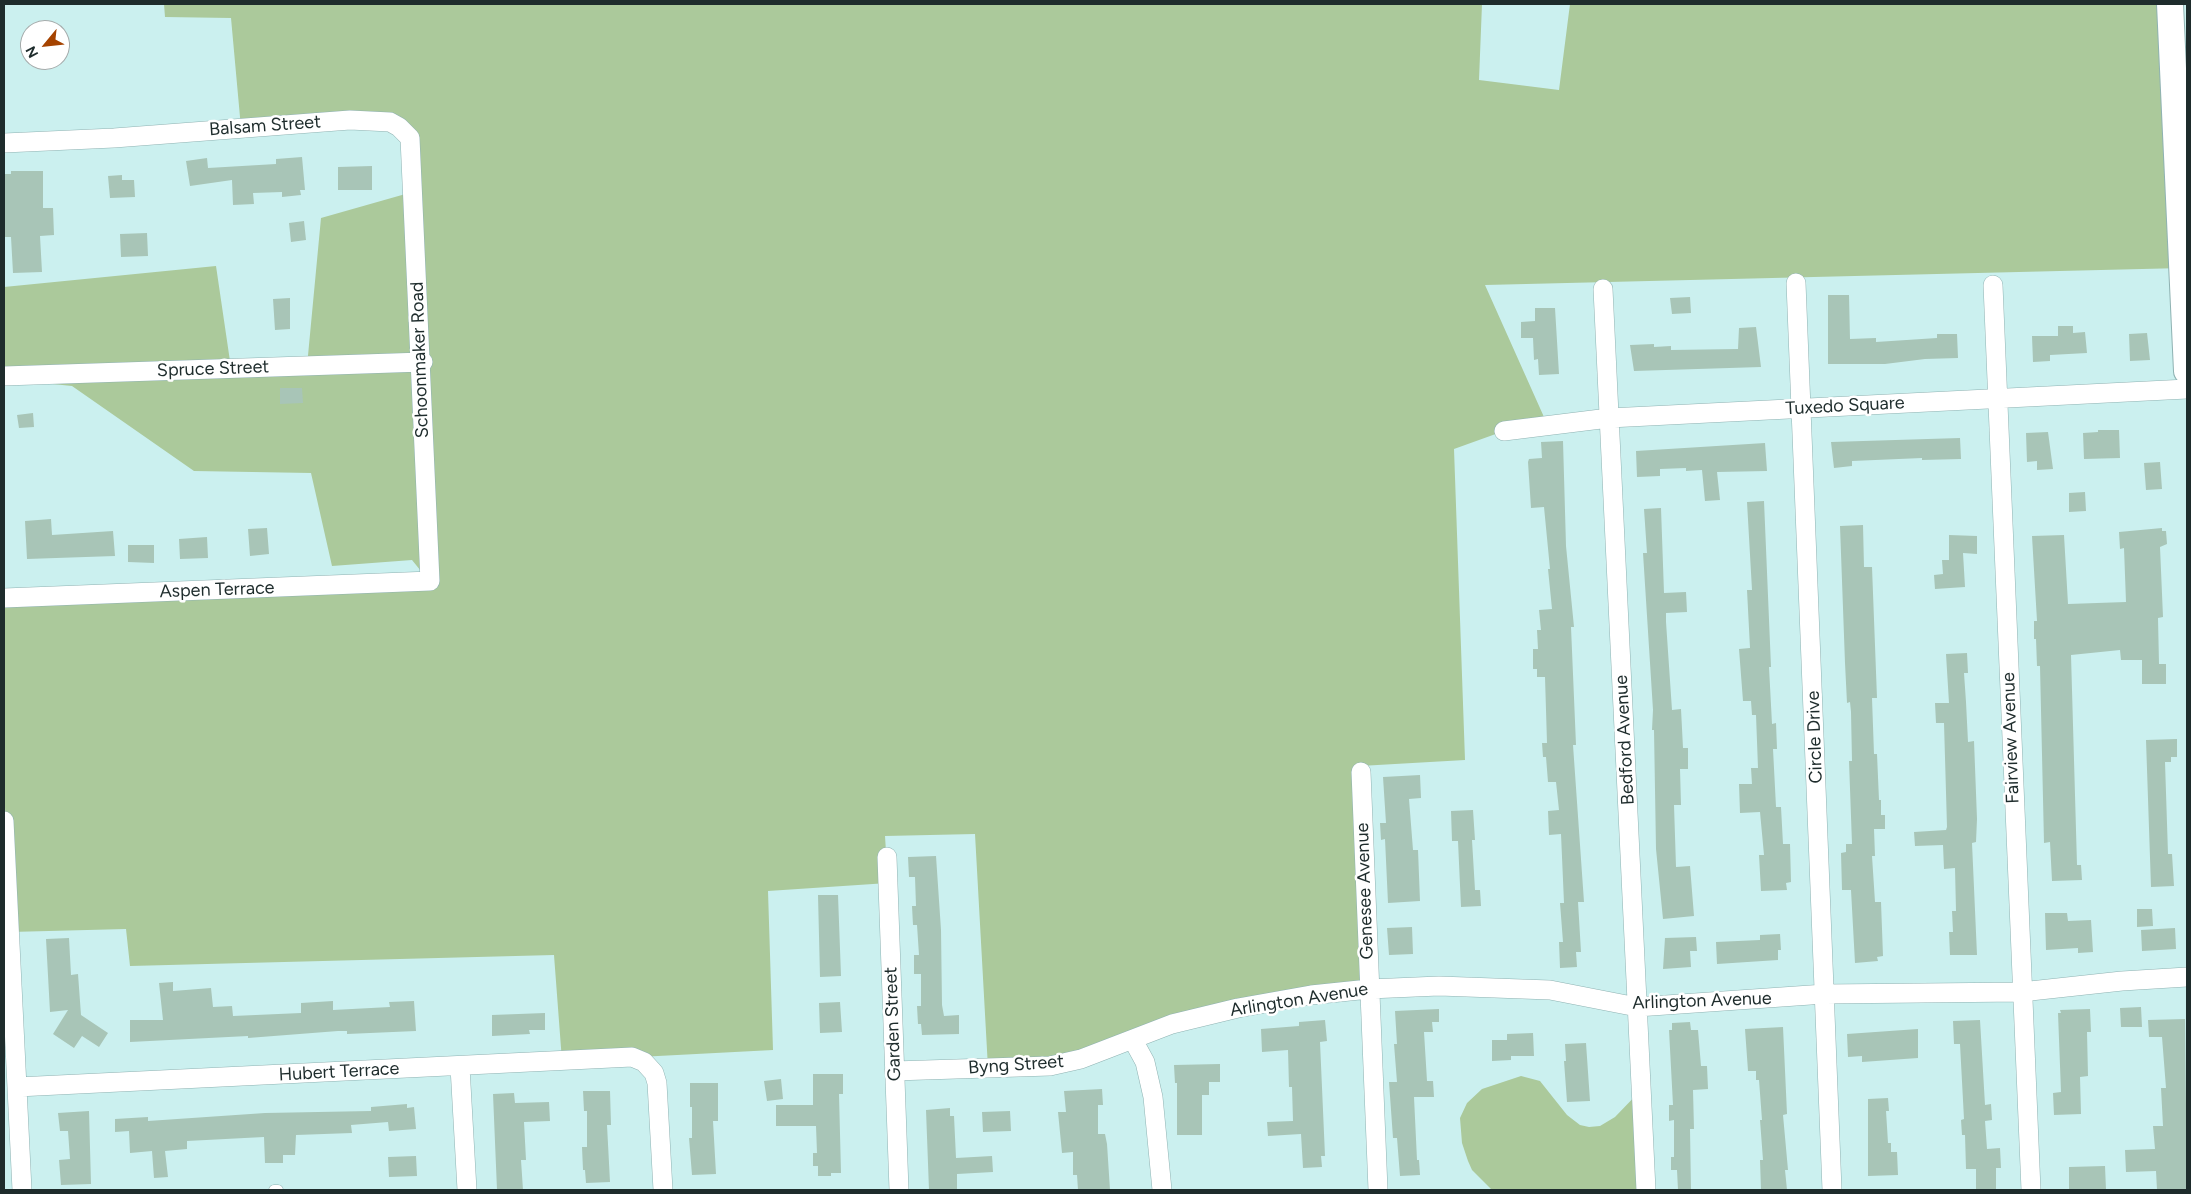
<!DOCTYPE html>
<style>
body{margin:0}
#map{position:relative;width:2191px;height:1194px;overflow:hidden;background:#cbf0ef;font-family:Figtree,sans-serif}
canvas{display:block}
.frame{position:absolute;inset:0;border:5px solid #1e2c2c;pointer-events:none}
.north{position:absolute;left:20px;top:20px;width:50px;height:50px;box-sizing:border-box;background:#fff;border:1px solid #a5abab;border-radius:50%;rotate:242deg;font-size:14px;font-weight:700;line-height:20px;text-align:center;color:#1e2c2c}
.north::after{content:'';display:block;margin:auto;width:18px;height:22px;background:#a54300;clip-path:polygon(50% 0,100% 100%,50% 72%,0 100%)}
</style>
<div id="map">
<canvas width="2191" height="1194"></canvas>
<div class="frame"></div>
<div class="north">N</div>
</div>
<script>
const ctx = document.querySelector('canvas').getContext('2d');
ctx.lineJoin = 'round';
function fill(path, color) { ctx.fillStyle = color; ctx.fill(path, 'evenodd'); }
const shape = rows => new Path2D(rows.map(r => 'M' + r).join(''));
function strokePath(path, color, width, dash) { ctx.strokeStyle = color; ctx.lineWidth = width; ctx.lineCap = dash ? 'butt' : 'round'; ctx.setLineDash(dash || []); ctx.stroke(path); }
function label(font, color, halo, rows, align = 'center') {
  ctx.font = font + ' Figtree,sans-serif'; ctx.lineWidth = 5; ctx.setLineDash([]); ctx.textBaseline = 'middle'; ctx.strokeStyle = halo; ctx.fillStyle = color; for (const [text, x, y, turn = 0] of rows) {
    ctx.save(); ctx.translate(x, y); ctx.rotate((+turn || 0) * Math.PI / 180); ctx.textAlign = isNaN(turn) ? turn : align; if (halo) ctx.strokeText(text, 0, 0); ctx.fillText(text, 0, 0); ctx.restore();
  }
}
const green = shape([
 [164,4,1482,4,1479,80,1559,90,1570,4,2170,4,2183,268,1485,285,1548,426,1504,431,1454,449,1465,760,1360,766,1369,989,1238,1008,1081,1059,988,1068,975,834,885,836,888,883,768,891,773,1050,562,1061,554,955,130,966,126,929,10,932,4,782,4,598,429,581,412,560,332,566,311,473,194,471,72,386,4,379,4,287,216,266,231,368,307,366,321,218,416,191,399,127,241,128,231,18,165,17],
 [1521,1076,1540,1081,1567,1115,1580,1125,1589,1127,1600,1126,1615,1117,1641,1090,1646,1190,1492,1190,1472,1170,1468,1161,1462,1143,1460,1118,1467,1103,1482,1089]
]);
const building = shape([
 [302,157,305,190,300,190,301,195,282,197,282,192,253,193,254,204,233,205,232,180,190,186,186,161,207,158,208,168,276,164,276,159],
 [372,166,372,190,338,190,338,167],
 [11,171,43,171,43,208,53,208,54,235,40,236,42,272,13,273,11,237,5,237,4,218,4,174,11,174],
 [122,175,122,180,134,180,135,197,110,198,108,176],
 [304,221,306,240,291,242,289,223],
 [147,233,148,256,121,257,120,234],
 [1828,295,1849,295,1850,339,1876,338,1876,342,1937,338,1937,334,1957,334,1958,358,1925,359,1885,364,1828,364],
 [1690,297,1691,313,1672,314,1670,298],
 [290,298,290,329,275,330,273,299],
 [1535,308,1555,308,1559,374,1539,375,1538,359,1534,360,1533,338,1521,338,1521,322,1535,321],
 [2058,326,2073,326,2073,333,2085,332,2087,353,2050,355,2050,361,2033,362,2032,336,2058,336],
 [1756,327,1761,367,1634,371,1630,345,1654,344,1654,347,1671,346,1671,350,1738,349,1739,328],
 [2147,333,2150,360,2130,361,2129,334],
 [280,388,302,388,303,403,280,404],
 [33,413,34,427,19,428,17,415],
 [2098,430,2119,430,2120,458,2084,459,2083,433,2098,432],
 [2048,432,2053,469,2037,470,2037,461,2027,462,2026,433],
 [1960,438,1961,459,1922,460,1922,458,1852,461,1852,466,1834,468,1831,442],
 [1563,441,1566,546,1574,627,1571,627,1576,745,1573,745,1584,902,1578,902,1581,952,1576,952,1577,967,1560,968,1559,942,1563,942,1560,903,1564,903,1561,834,1549,835,1548,811,1559,810,1556,782,1548,782,1546,757,1543,757,1542,743,1547,743,1545,677,1537,677,1537,669,1533,669,1533,649,1538,649,1537,630,1541,630,1539,610,1552,609,1548,569,1550,569,1544,507,1531,508,1528,462,1529,459,1542,458,1541,442],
 [1765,443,1767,471,1717,472,1720,500,1705,501,1702,470,1686,471,1686,468,1660,469,1660,476,1637,477,1636,451],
 [2160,462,2162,489,2146,490,2144,463],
 [2085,492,2086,511,2069,512,2069,493],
 [1764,501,1771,667,1769,667,1772,724,1776,723,1777,749,1773,749,1776,807,1781,807,1783,844,1790,844,1791,882,1786,883,1787,890,1761,891,1759,855,1764,855,1760,812,1740,813,1739,784,1752,784,1751,768,1758,768,1756,715,1752,715,1751,701,1743,701,1739,649,1750,648,1747,590,1752,590,1747,502],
 [1661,508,1664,593,1686,592,1687,612,1666,613,1666,622,1672,710,1681,709,1683,748,1688,748,1688,769,1680,769,1681,805,1674,805,1676,867,1690,866,1694,916,1663,919,1656,849,1654,730,1652,730,1653,710,1643,553,1647,553,1644,509],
 [51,519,52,535,113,531,115,556,27,559,25,521],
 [1863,525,1864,567,1872,567,1877,698,1872,698,1874,754,1877,754,1879,800,1881,800,1881,815,1885,815,1885,829,1874,829,1875,856,1872,856,1875,902,1881,902,1883,956,1877,957,1878,961,1855,963,1851,890,1842,890,1841,853,1846,852,1846,844,1852,844,1849,761,1852,761,1851,712,1850,702,1847,703,1845,663,1840,526],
 [267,528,269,554,250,556,248,529],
 [2162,528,2162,531,2166,531,2167,544,2160,547,2163,617,2158,618,2159,664,2166,664,2166,684,2142,684,2142,660,2121,660,2120,650,2071,655,2077,865,2081,865,2082,880,2052,881,2050,842,2044,843,2040,666,2037,666,2036,639,2034,639,2034,621,2037,621,2032,536,2064,535,2068,604,2126,602,2124,548,2120,549,2119,532],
 [1949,535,1977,536,1977,554,1963,553,1965,587,1935,589,1934,575,1943,574,1942,560,1949,560],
 [207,537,208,558,180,559,179,539],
 [128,545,154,545,154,563,128,562],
 [1967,653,1968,673,1964,673,1966,702,1968,742,1974,741,1977,819,1976,842,1972,843,1977,955,1950,955,1949,932,1953,932,1952,911,1956,911,1955,868,1944,869,1943,845,1915,846,1914,832,1946,830,1947,827,1944,723,1936,723,1935,703,1949,703,1946,654],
 [2177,739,2177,757,2171,757,2171,762,2165,762,2168,854,2172,854,2174,886,2151,887,2146,740],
 [1420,775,1421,798,1409,799,1413,850,1418,850,1420,901,1388,903,1385,839,1381,840,1380,823,1386,823,1383,777],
 [1473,810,1475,840,1472,840,1475,890,1480,890,1481,906,1461,907,1458,841,1452,841,1451,811],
 [936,856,941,930,942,1005,944,1016,959,1015,959,1034,922,1035,921,1024,918,1024,917,1006,921,1006,921,974,914,974,914,955,919,955,917,925,913,925,912,906,916,906,915,877,909,877,908,857],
 [818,895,838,895,841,976,820,977],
 [2137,909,2152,909,2153,926,2137,927],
 [2045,913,2067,913,2068,921,2091,920,2093,952,2078,953,2078,948,2046,950],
 [1412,927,1413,954,1389,955,1387,928],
 [2175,928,2176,949,2142,951,2141,930],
 [1780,934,1781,950,1778,950,1778,960,1717,964,1716,942,1760,940,1760,935],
 [1696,937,1697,951,1690,951,1691,967,1663,969,1665,938],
 [69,938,71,975,78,974,81,1015,108,1033,99,1047,82,1036,74,1048,53,1034,68,1010,50,1012,46,939],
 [173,982,173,991,211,988,213,1007,232,1006,233,1016,301,1013,301,1003,333,1001,333,1010,390,1007,389,1002,414,1001,416,1031,347,1034,347,1031,338,1031,248,1038,248,1036,130,1042,130,1020,163,1020,159,983],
 [840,1002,842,1032,820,1033,819,1003],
 [2141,1007,2142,1027,2121,1027,2120,1008],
 [1439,1009,1439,1022,1432,1022,1433,1032,1424,1032,1427,1081,1433,1081,1434,1097,1414,1097,1417,1160,1419,1160,1420,1175,1400,1176,1397,1138,1393,1138,1389,1082,1397,1082,1394,1044,1397,1044,1395,1011],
 [2090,1009,2091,1032,2087,1032,2088,1076,2080,1077,2081,1114,2054,1115,2053,1093,2061,1092,2058,1013,2061,1013,2060,1010],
 [545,1013,545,1030,529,1030,530,1034,492,1036,492,1015],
 [2185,1019,2187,1190,2157,1190,2156,1171,2126,1172,2125,1150,2155,1149,2153,1126,2163,1126,2161,1088,2166,1088,2162,1037,2149,1037,2148,1020],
 [1325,1020,1327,1041,1320,1042,1325,1156,1321,1156,1322,1167,1303,1168,1301,1134,1268,1136,1267,1122,1293,1121,1292,1087,1289,1087,1288,1050,1262,1052,1261,1029,1299,1026,1299,1022],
 [1980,1020,1985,1105,1991,1104,1992,1120,1985,1121,1987,1149,2000,1148,2001,1168,1996,1168,1996,1190,1976,1190,1976,1169,1966,1169,1965,1135,1962,1135,1961,1120,1964,1119,1960,1044,1954,1044,1953,1021],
 [1690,1022,1691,1030,1698,1030,1701,1066,1707,1066,1708,1089,1693,1090,1694,1129,1690,1129,1691,1190,1678,1190,1677,1170,1671,1170,1671,1157,1674,1157,1674,1120,1669,1121,1669,1105,1673,1105,1669,1030,1672,1030,1672,1023],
 [1783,1027,1787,1114,1783,1115,1788,1170,1785,1170,1787,1190,1761,1190,1760,1160,1763,1160,1760,1120,1762,1120,1759,1080,1756,1080,1756,1071,1748,1071,1745,1029],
 [1918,1029,1918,1058,1862,1062,1862,1056,1848,1057,1847,1034],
 [1533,1033,1534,1056,1511,1056,1511,1060,1492,1061,1492,1040,1507,1040,1507,1034],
 [1586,1043,1590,1101,1567,1102,1564,1061,1566,1061,1565,1044],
 [1220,1064,1220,1082,1209,1082,1209,1095,1202,1095,1202,1135,1177,1135,1177,1083,1175,1083,1174,1065],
 [813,1074,843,1074,843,1094,839,1094,841,1173,831,1173,831,1176,818,1176,818,1166,813,1166,813,1153,817,1153,816,1126,776,1126,776,1105,813,1105],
 [781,1079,783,1099,767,1101,764,1081],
 [690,1083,718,1083,718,1121,713,1121,716,1174,692,1175,689,1138,692,1138,692,1107,690,1107],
 [1102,1089,1103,1105,1098,1105,1098,1134,1105,1134,1107,1144,1110,1190,1078,1190,1077,1175,1073,1175,1073,1152,1062,1153,1058,1112,1066,1112,1064,1091],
 [583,1091,610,1091,611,1125,607,1125,610,1182,586,1183,585,1170,583,1170,582,1147,587,1147,587,1111,584,1111],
 [514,1093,515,1103,549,1102,550,1121,524,1122,526,1160,521,1160,523,1190,497,1190,493,1094],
 [1888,1098,1889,1111,1886,1111,1888,1143,1891,1143,1891,1152,1897,1152,1898,1175,1868,1176,1868,1099],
 [407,1104,407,1108,414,1107,416,1129,389,1131,388,1122,351,1125,352,1133,296,1135,295,1155,283,1155,283,1163,265,1163,264,1137,187,1141,187,1149,165,1151,168,1177,154,1178,152,1151,130,1153,129,1131,115,1132,115,1119,148,1117,148,1121,265,1113,371,1111,371,1107],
 [950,1108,950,1116,954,1116,956,1158,992,1156,993,1172,957,1174,957,1190,929,1190,926,1110],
 [89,1111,91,1184,61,1185,59,1160,70,1159,68,1131,60,1131,58,1113],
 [1010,1111,1011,1131,983,1132,982,1112],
 [416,1156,417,1176,389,1177,388,1157],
 [2105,1166,2106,1190,2069,1190,2069,1167]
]);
const lane = shape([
 [274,1190,278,1190]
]);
const street = shape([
 [4,143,114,138,350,120,390,122,399,127,410,138,430,581,4,598],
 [1796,283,1832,1190],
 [1993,285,2031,1190],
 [1603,289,1646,1190],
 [4,376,423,362],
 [1504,431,1609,418,2187,389],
 [1361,772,1378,1190],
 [4,821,22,1190],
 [887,857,899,1190],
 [1133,1040,1145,1062,1153,1097,1162,1190],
 [460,1067,467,1190],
 [894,1071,1050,1066,1081,1059,1172,1024,1238,1008,1311,995,1369,989,1439,986,1550,990,1637,1007,1825,994,2021,992,2122,981,2187,977],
 [17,1087,632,1057,644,1062,654,1073,657,1083,663,1190]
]);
const secondary = shape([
 [2170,4,2187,371]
]);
const streetNames = [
 ["Balsam Street",265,126,-4],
 ["Schoonmaker Road",420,360,-92],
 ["Spruce Street",213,369,-2],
 ["Tuxedo Square",1845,406,-3],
 ["Aspen Terrace",217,590,-2],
 ["Circle Drive",1815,737,-92],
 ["Fairview Avenue",2011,738,-92],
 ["Bedford Avenue",1625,740,-93],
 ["Genesee Avenue",1365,891,-92],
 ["Arlington Avenue",1299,1000,-9],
 ["Arlington Avenue",1702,1001,-2],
 ["Garden Street",893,1024,-92],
 ["Byng Street",1016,1065,-4],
 ["Hubert Terrace",339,1072,-3]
];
fill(green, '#abc99b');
fill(building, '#a8c5b7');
strokePath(lane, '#8fb2b2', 11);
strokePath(street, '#8fb2b2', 20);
strokePath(secondary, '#8fb2b2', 28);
strokePath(lane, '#fff', 10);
strokePath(street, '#fff', 19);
strokePath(secondary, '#fff', 26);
label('18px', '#1e2c2c', '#fff', streetNames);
</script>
